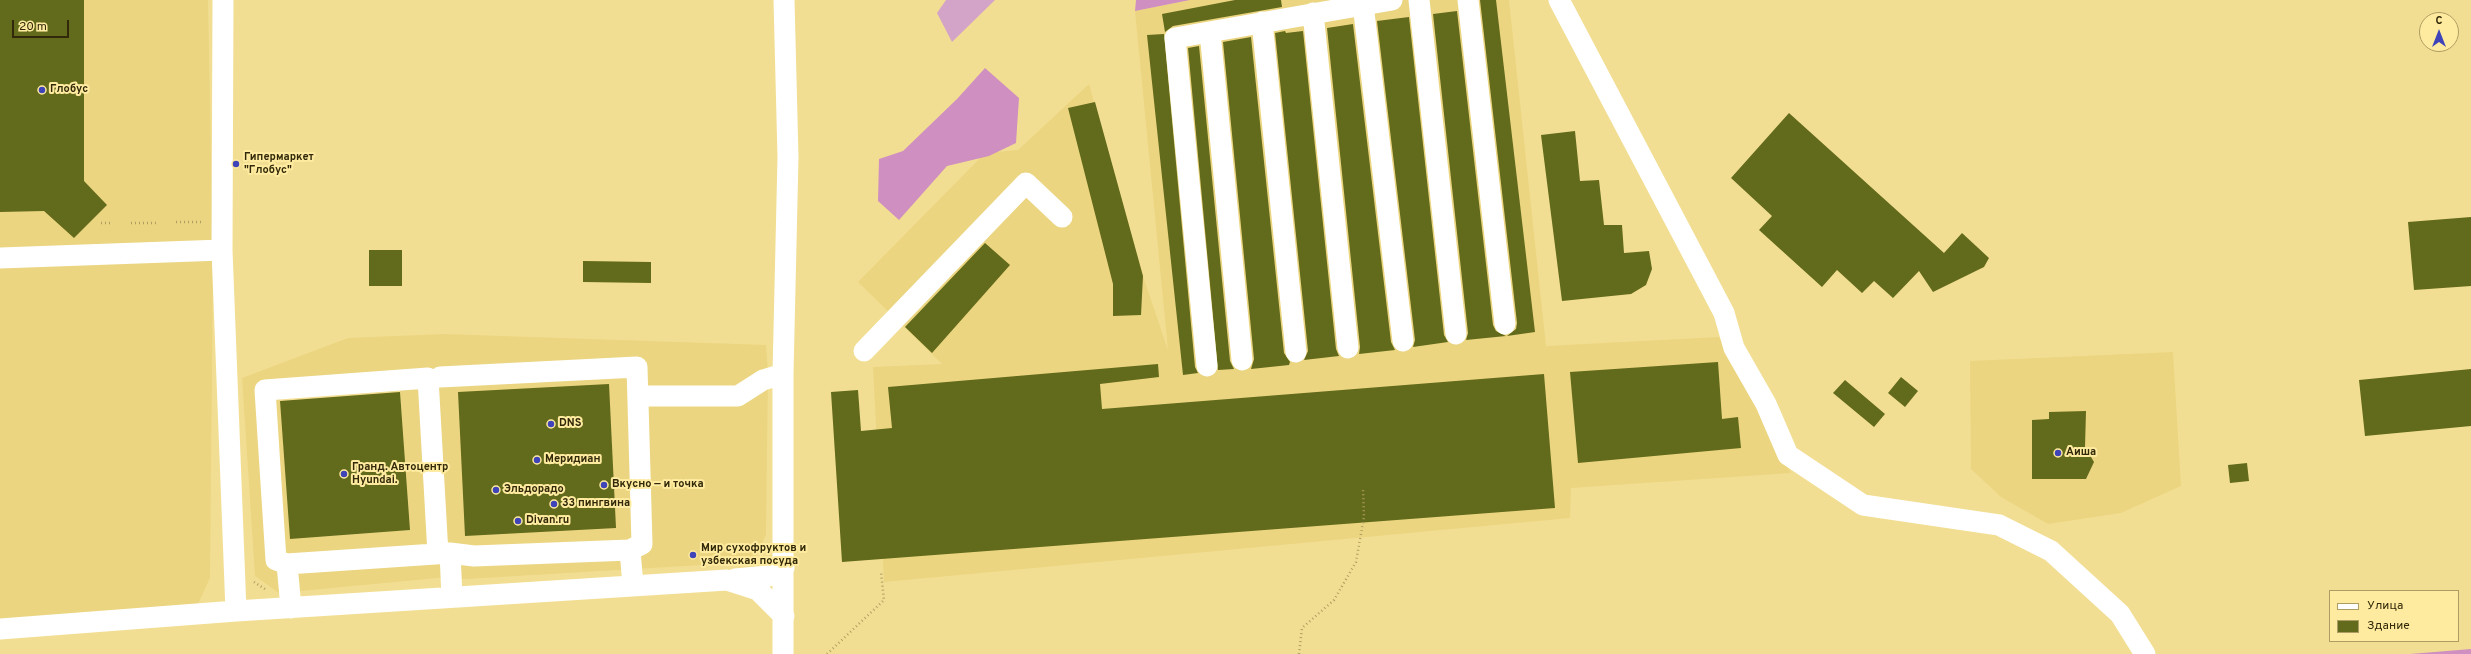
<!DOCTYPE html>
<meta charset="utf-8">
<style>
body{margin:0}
#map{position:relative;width:2471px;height:654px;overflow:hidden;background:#f2de92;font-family:Overpass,sans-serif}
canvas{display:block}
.legend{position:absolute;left:2329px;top:590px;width:130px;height:52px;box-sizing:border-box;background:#ffeb9f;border:1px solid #ad9d63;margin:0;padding:5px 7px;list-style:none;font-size:12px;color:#312909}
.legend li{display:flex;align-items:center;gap:8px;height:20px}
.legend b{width:20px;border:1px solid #ad9d63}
.north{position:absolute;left:2419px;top:12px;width:40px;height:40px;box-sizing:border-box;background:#ffeb9f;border:1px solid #ad9d63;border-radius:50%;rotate:0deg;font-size:11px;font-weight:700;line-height:16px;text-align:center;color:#312909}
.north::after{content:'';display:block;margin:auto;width:14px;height:18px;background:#4044b9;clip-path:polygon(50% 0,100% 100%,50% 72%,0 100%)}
.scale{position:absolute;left:12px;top:20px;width:57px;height:18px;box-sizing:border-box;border:2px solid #312909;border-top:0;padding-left:5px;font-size:12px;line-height:14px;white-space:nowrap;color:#312909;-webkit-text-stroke:3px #ffeb9f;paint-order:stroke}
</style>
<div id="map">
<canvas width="2471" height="654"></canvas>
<ul class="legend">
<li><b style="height:5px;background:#fff"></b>Улица</li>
<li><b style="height:11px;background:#626a1b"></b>Здание</li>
</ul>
<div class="north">С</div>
<div class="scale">20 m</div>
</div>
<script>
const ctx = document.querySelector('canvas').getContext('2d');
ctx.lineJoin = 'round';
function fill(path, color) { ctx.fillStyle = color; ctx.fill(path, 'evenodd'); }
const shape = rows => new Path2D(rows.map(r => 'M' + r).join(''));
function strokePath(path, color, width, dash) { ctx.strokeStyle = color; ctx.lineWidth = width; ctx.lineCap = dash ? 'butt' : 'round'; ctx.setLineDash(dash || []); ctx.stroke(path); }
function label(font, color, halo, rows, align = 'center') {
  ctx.font = font + ' Overpass,sans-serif'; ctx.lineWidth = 4; ctx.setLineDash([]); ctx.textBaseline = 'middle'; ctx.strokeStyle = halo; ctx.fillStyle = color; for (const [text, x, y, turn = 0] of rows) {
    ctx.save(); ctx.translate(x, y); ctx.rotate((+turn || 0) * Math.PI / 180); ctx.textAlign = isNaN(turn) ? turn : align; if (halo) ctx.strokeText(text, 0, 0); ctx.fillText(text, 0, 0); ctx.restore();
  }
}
const built = shape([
 [0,0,208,0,213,267,210,578,197,606,0,619],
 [1190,0,1509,0,1546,346,1719,337,1791,473,1571,488,1570,518,884,582,873,367,942,364,858,282,985,153,1018,150,1089,84,1143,276,1168,350,1135,11],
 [444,334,766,345,768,372,766,535,753,562,466,579,437,578,279,593,255,576,242,378,348,338],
 [400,391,410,530,290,539,280,399],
 [2173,352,2181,486,2121,513,2048,524,2001,497,1971,469,1970,361]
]);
const green = shape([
 [946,0,995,0,952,42,937,13]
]);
const forest = shape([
 [1136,0,1190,0,1135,11],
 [985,68,1019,98,1016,143,989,156,947,166,899,220,878,201,879,159,903,151,957,99],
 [2471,649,2471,654,2410,654]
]);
const building = shape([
 [0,0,84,0,84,181,107,205,74,238,44,211,0,212],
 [1235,0,1281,0,1282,7,1173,26,1165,32,1162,14],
 [1480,0,1496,0,1535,332,1507,336,1516,329,1517,323],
 [1457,11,1493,325,1496,331,1506,336,1466,340,1468,333,1433,14],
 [1409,17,1444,335,1448,342,1413,347,1415,340,1377,21],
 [1353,24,1391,342,1395,350,1359,354,1360,347,1327,28],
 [1285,31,1286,33,1303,31,1336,349,1339,356,1304,360,1308,351,1275,33],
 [1164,34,1195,367,1198,373,1183,375,1147,35],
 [1251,37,1284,353,1290,362,1289,365,1251,369,1254,359,1223,42],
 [1199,46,1230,361,1234,369,1218,370,1188,48],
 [1095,102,1143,276,1141,315,1113,316,1113,284,1068,108],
 [1789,113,1944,253,1962,233,1989,258,1984,267,1933,292,1919,271,1893,298,1874,281,1862,293,1837,270,1822,287,1759,230,1772,216,1731,178],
 [1575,131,1580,181,1599,180,1604,225,1622,225,1624,253,1649,251,1652,269,1646,285,1631,294,1562,301,1541,135],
 [2471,217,2471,286,2414,290,2408,222],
 [985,243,1010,265,932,353,905,327],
 [369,250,402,250,402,286,369,286],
 [583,261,651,262,651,283,583,282],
 [1718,362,1722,419,1738,417,1741,448,1578,463,1570,372],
 [1158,364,1159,377,1100,384,1102,409,1544,374,1555,508,842,562,831,392,858,390,861,431,892,428,888,387],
 [2471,369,2471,426,2365,436,2359,380],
 [1901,377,1918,391,1905,407,1888,393],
 [1845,380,1885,414,1874,427,1833,393],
 [609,384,616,528,465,536,458,392],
 [400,392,410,530,290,539,280,401],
 [2086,411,2085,447,2094,462,2086,479,2032,479,2032,420,2049,419,2049,412],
 [2247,463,2249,481,2230,483,2228,465]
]);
const path = shape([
 [176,222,203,222],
 [101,223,111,223],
 [131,223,157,223],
 [254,582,265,589],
 [827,654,884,600,881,572],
 [1299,654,1302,628,1334,600,1356,562,1364,517,1363,488]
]);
const minor = shape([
 [223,0,222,250,236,611],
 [1419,0,1456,334],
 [1468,0,1505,324],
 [1559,0,1724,313,1734,348,1766,404,1788,455,1863,505,1999,525,2051,551,2120,614,2145,654],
 [1363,4,1403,341],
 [1313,13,1348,348],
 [1262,22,1296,352],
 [1210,32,1242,360],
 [0,258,222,250],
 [864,351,1026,183,1062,217],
 [1207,366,1175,38,1392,0],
 [440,377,637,367,642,544,630,550],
 [638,396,738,396,763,380,783,374],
 [450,553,474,556,630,550,633,586],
 [287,564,276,560,265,390,428,378,438,554],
 [735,579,768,576,784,568],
 [291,608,287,564,450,553,452,597],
 [0,629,236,611,727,580,758,590,784,616],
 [783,654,783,374,788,157,784,0]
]);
const markers = [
 [42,90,4,"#4044b9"],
 [236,164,4,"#4044b9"],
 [551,424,4,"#4044b9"],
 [2058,453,4,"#4044b9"],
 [537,460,4,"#4044b9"],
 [344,474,4,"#4044b9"],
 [604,485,4,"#4044b9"],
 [496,490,4,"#4044b9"],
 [554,504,4,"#4044b9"],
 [518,521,4,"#4044b9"],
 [693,555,4,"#4044b9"]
];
const poiNames = [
 ["Глобус",50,90],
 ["Гипермаркет",244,158],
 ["\"Глобус\"",244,171],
 ["DNS",559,424],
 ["Аиша",2066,453],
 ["Меридиан",545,460],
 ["Гранд. Автоцентр",352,468],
 ["Hyundai.",352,481],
 ["Вкусно — и точка",612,485],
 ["Эльдорадо",504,490],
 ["33 пингвина",562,504],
 ["Divan.ru",526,521],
 ["Мир сухофруктов и",701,549],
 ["узбекская посуда",701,562]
];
fill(built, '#ebd580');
fill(green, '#d3a3c8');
fill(forest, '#cf8fc0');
fill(building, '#626a1b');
strokePath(path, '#ae9e62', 2.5, [1, 3]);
strokePath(minor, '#fff', 21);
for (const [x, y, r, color] of markers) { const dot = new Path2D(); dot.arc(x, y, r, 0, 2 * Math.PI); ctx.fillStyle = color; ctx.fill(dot); strokePath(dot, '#ffeb9f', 1.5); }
label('bold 11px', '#312909', '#ffeb9f', poiNames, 'left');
</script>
